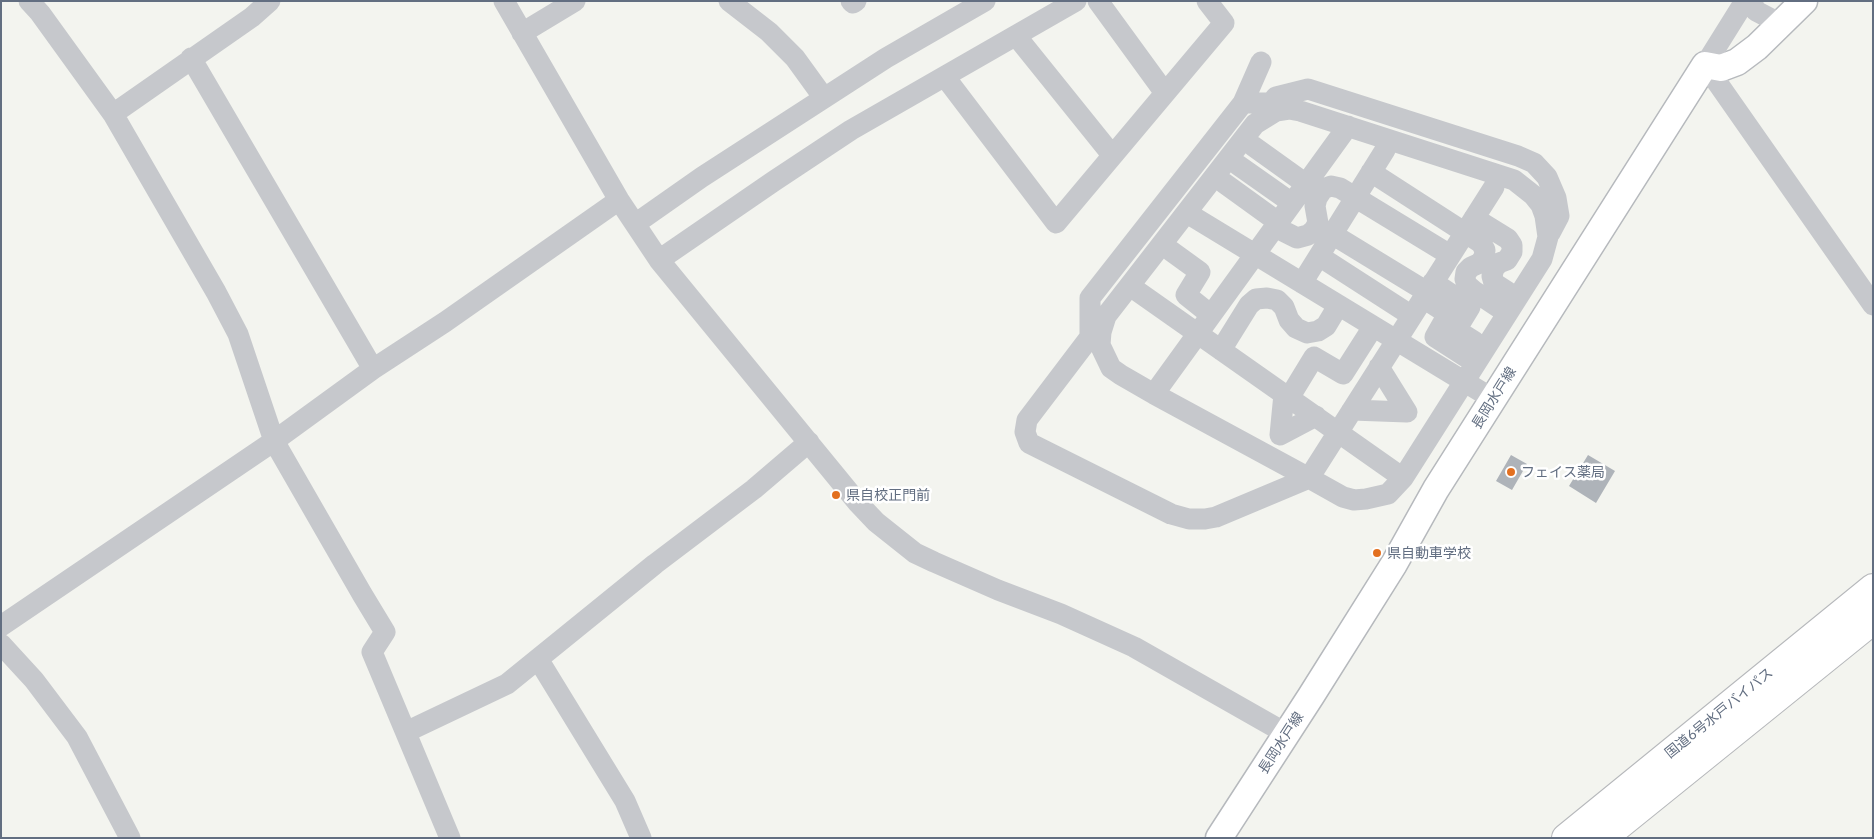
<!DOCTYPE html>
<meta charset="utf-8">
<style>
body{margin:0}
#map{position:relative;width:1874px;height:839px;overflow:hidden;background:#f3f4ef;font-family:Lato,sans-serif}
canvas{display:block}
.frame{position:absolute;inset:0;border:2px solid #626e81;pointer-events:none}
</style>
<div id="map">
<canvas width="1874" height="839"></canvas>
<div class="frame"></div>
</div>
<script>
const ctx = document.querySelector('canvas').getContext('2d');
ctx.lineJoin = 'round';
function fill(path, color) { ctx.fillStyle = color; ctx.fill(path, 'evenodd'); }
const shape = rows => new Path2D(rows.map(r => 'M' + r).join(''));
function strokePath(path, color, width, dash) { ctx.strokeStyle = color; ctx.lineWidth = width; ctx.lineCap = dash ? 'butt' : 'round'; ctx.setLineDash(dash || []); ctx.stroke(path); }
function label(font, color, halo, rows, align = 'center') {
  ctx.font = font + ' Lato,"Noto Sans JP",sans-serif'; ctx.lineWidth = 5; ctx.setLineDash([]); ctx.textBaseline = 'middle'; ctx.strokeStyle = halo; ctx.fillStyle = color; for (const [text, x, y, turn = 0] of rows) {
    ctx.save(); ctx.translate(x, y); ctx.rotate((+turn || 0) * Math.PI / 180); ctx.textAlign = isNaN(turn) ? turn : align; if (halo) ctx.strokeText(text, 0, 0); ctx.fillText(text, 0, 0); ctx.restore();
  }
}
const building = shape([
 [1511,455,1527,464,1512,490,1496,481],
 [1588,455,1615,471,1596,503,1569,486]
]);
const minor = shape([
 [29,1,40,13,113,114,252,17,270,1],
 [504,1,619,200,659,260,858,503,876,522,915,553,934,562,998,590,1061,614,1134,647,1287,734],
 [729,1,769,32,795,58,824,98],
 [851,1,853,3,856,1],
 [1098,1,1165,93],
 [1745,1,1705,65,1873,305],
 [1751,1,1756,11,1781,24],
 [522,33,575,1],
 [1017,37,1112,155],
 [191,58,373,369],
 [945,77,1056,223,1224,23,1207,1],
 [1243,103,1261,62],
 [113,114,216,292,238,334,274,441,362,594,385,632,372,652,450,838],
 [1262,114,1276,97,1308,89,1518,156,1534,163,1547,177,1556,198,1559,216,1550,233],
 [1253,146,1306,184],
 [1238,165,1292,203],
 [1371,172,1481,243,1485,250,1484,257,1480,263,1471,267,1466,272,1465,279,1467,285,1474,291,1498,307],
 [1224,183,1278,222],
 [1187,213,1493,399],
 [1474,218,1508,239,1512,245,1512,252,1507,260,1499,263,1494,268,1492,276,1494,283,1508,292],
 [635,224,702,177,886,58,985,1],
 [1275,227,1297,238,1308,235,1314,230,1318,223,1315,206,1317,198,1323,189,1331,186,1340,188,1450,255],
 [1332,234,1427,292],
 [1171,251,1200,272,1186,295,1211,315],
 [1319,256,1412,316],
 [659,260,774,181,851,130,1076,1],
 [1433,282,1470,307,1456,330,1475,342],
 [1302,283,1385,150],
 [1130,286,1403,478],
 [1423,298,1448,314,1435,337,1466,357],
 [1106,316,1101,332,1100,345,1111,368,1121,375,1154,394,1309,478,1343,497,1354,500,1366,499,1388,494,1403,478,1542,259,1548,237,1545,216,1541,205,1533,195,1514,180,1300,111,1289,109,1276,111,1255,124,1106,316,1027,420,1025,432,1029,443,1171,514,1189,519,1205,519,1216,517,1309,478,1494,187],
 [1090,336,1090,298,1243,103,1270,103],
 [1221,350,1249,305,1256,299,1267,298,1277,300,1284,307,1289,320,1296,328,1307,333,1318,331,1326,326,1338,306],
 [1154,394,1348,126],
 [1284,394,1280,435,1316,416],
 [1289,398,1314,357,1343,374,1373,327],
 [1352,410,1407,412,1379,367],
 [1,626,274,441,373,369,445,322,619,200],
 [1,644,34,680,77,737,130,838],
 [538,659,625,801,641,838],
 [406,732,507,684,655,564,754,489,809,442]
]);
const major = shape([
 [1219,838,1311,696,1394,564,1436,489,1705,65,1721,68,1737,62,1757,47,1804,1]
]);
const highway = shape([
 [1566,838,1873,588],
 [1603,838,1873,620]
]);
const markers = [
 [1511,472,5,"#e37020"],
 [836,495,5,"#e37020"],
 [1377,553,5,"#e37020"]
];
const streetNames = [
 ["長岡水戸線",1494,398,-58],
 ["国道6号水戸バイパス",1719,713,-39],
 ["長岡水戸線",1281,743,-57]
];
const poiNames = [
 ["フェイス薬局",1521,472],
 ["県自校正門前",846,495],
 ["県自動車学校",1387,553]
];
fill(building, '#aeb3b9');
strokePath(major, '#b6b9bd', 29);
strokePath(highway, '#b6b8bb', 30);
strokePath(minor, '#c6c8cc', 21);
strokePath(major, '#fff', 26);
strokePath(highway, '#fff', 28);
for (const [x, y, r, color] of markers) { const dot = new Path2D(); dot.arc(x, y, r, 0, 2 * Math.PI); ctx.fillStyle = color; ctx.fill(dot); strokePath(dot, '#fff', 2); }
label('14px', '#626e81', '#fff', streetNames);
label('14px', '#626e81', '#fff', poiNames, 'left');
</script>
